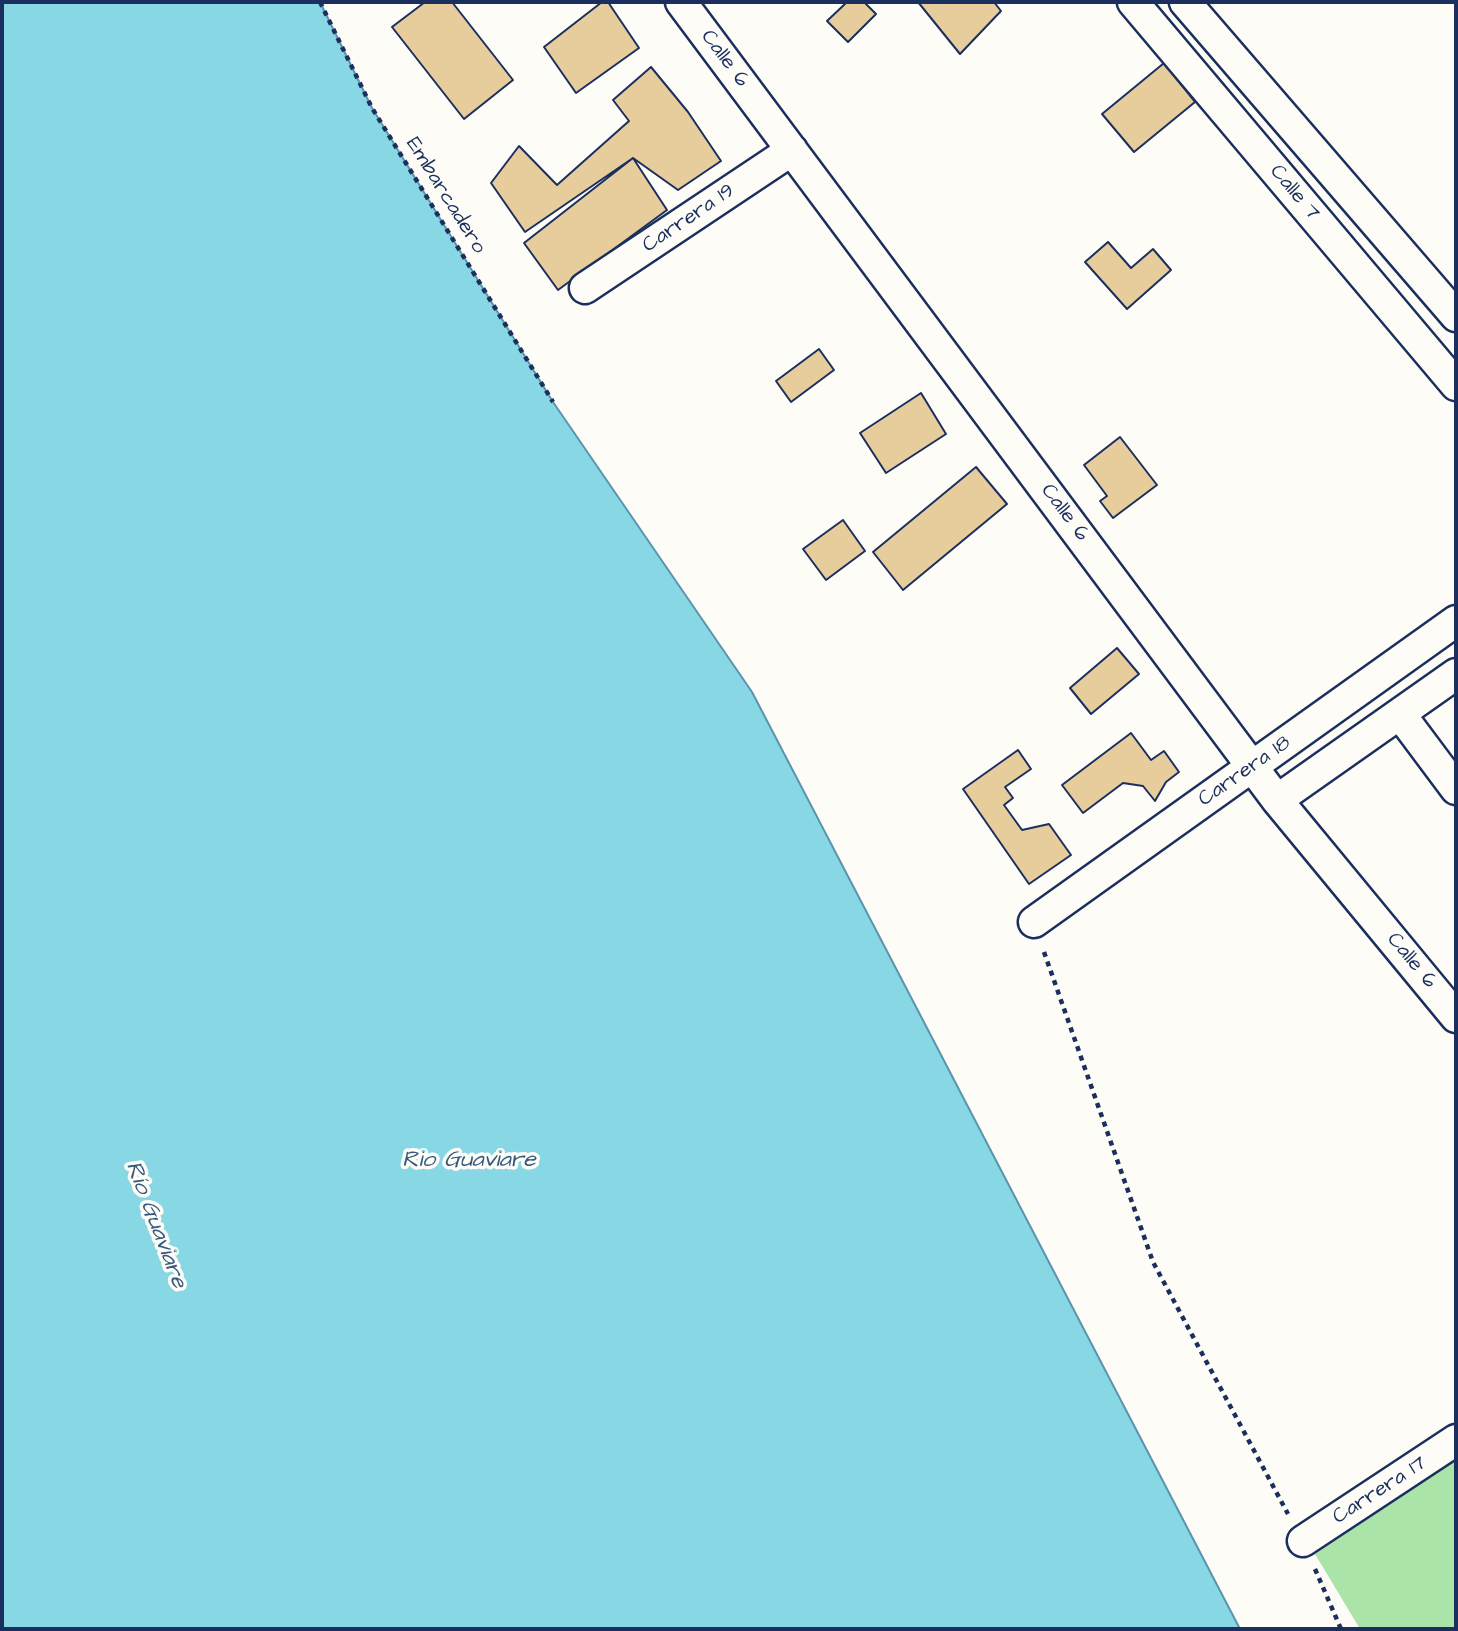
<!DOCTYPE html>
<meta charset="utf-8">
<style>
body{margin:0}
#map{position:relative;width:1458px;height:1631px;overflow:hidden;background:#fdfcf7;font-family:"Architects Daughter",sans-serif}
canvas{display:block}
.frame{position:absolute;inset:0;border:4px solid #1b2f5e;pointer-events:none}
</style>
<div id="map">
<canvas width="1458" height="1631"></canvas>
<div class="frame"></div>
</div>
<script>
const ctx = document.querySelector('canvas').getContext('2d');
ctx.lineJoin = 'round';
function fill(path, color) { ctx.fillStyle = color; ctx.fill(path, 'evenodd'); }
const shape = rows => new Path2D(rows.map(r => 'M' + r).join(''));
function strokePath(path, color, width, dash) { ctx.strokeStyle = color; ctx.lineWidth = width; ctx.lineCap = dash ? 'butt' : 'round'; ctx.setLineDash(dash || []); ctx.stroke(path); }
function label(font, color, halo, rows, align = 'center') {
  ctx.font = font + ' "Architects Daughter",sans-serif'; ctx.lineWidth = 7; ctx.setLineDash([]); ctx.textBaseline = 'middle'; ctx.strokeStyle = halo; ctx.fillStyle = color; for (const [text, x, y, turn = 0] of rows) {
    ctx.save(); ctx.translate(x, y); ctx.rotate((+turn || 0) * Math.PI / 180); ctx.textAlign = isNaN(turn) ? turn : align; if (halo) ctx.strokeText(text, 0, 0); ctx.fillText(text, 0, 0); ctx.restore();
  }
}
const green = shape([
 [1456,1460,1456,1629,1360,1629,1315,1554]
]);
const water = shape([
 [2,2,320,2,372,108,553,402,752,692,1240,1629,2,1629,2,2]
]);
const building = shape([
 [425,2,452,2,513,80,464,119,392,27,425,2],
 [602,2,608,2,639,48,576,93,544,47,602,2],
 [847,2,864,2,876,14,848,42,827,21,847,2],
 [918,2,994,2,1001,11,960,54,918,2],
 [1164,63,1195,102,1134,152,1102,114,1164,63],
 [651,67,688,112,721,161,678,190,633,158,525,232,491,183,519,146,557,185,629,121,613,100,651,67],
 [633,158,667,210,558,290,524,243,633,158],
 [1108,242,1131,268,1153,249,1171,270,1127,309,1085,262,1108,242],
 [819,349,834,370,791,402,776,381,819,349],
 [921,393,946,434,886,473,860,433,921,393],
 [1120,437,1157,485,1113,518,1100,501,1107,496,1084,465,1120,437],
 [976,467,1007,504,903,590,873,552,976,467],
 [843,520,865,551,826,580,803,549,843,520],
 [1117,648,1139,674,1091,714,1070,688,1117,648],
 [1131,733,1151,760,1164,751,1179,772,1166,782,1155,801,1143,786,1123,783,1083,813,1062,785,1131,733],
 [1018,750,1031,769,1005,787,1013,798,1004,805,1022,830,1049,824,1071,855,1029,884,963,789,1018,750]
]);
const path = shape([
 [320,2,372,108,553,402],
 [1044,952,1153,1262,1288,1514],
 [1315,1569,1341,1629]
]);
const minor = shape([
 [681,2,1277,800,1456,1017],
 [1133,2,1456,385],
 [1185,2,1456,316],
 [585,288,792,150],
 [1400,714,1456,789],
 [1277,800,1456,674],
 [1034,922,1456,621],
 [1303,1541,1456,1440]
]);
const streetNames = [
 ["Calle 6",724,59,53],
 ["Calle 7",1294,193,50],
 ["Embarcadero",445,196,58],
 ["Carrera 19",689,219,-34],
 ["Calle 6",1064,513,53],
 ["Carrera 18",1245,772,-35],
 ["Calle 6",1411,961,50],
 ["Carrera 17",1380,1491,-33]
];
const waterNames = [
 ["Rio Guaviare",469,1161],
 ["Río Guaviare",155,1225,69]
];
fill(green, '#aae4a9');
fill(water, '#88d7e4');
strokePath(water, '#5c94ae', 2);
fill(building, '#e7cd9c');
strokePath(building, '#1b2f5e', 2);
strokePath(minor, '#1b2f5e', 35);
strokePath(path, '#1b2f5e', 4.5, [5, 5]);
strokePath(minor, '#fdfcf7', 30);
label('21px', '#1b2f5e', '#fdfcf7', streetNames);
label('italic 23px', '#365980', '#fdfcf7', waterNames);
</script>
